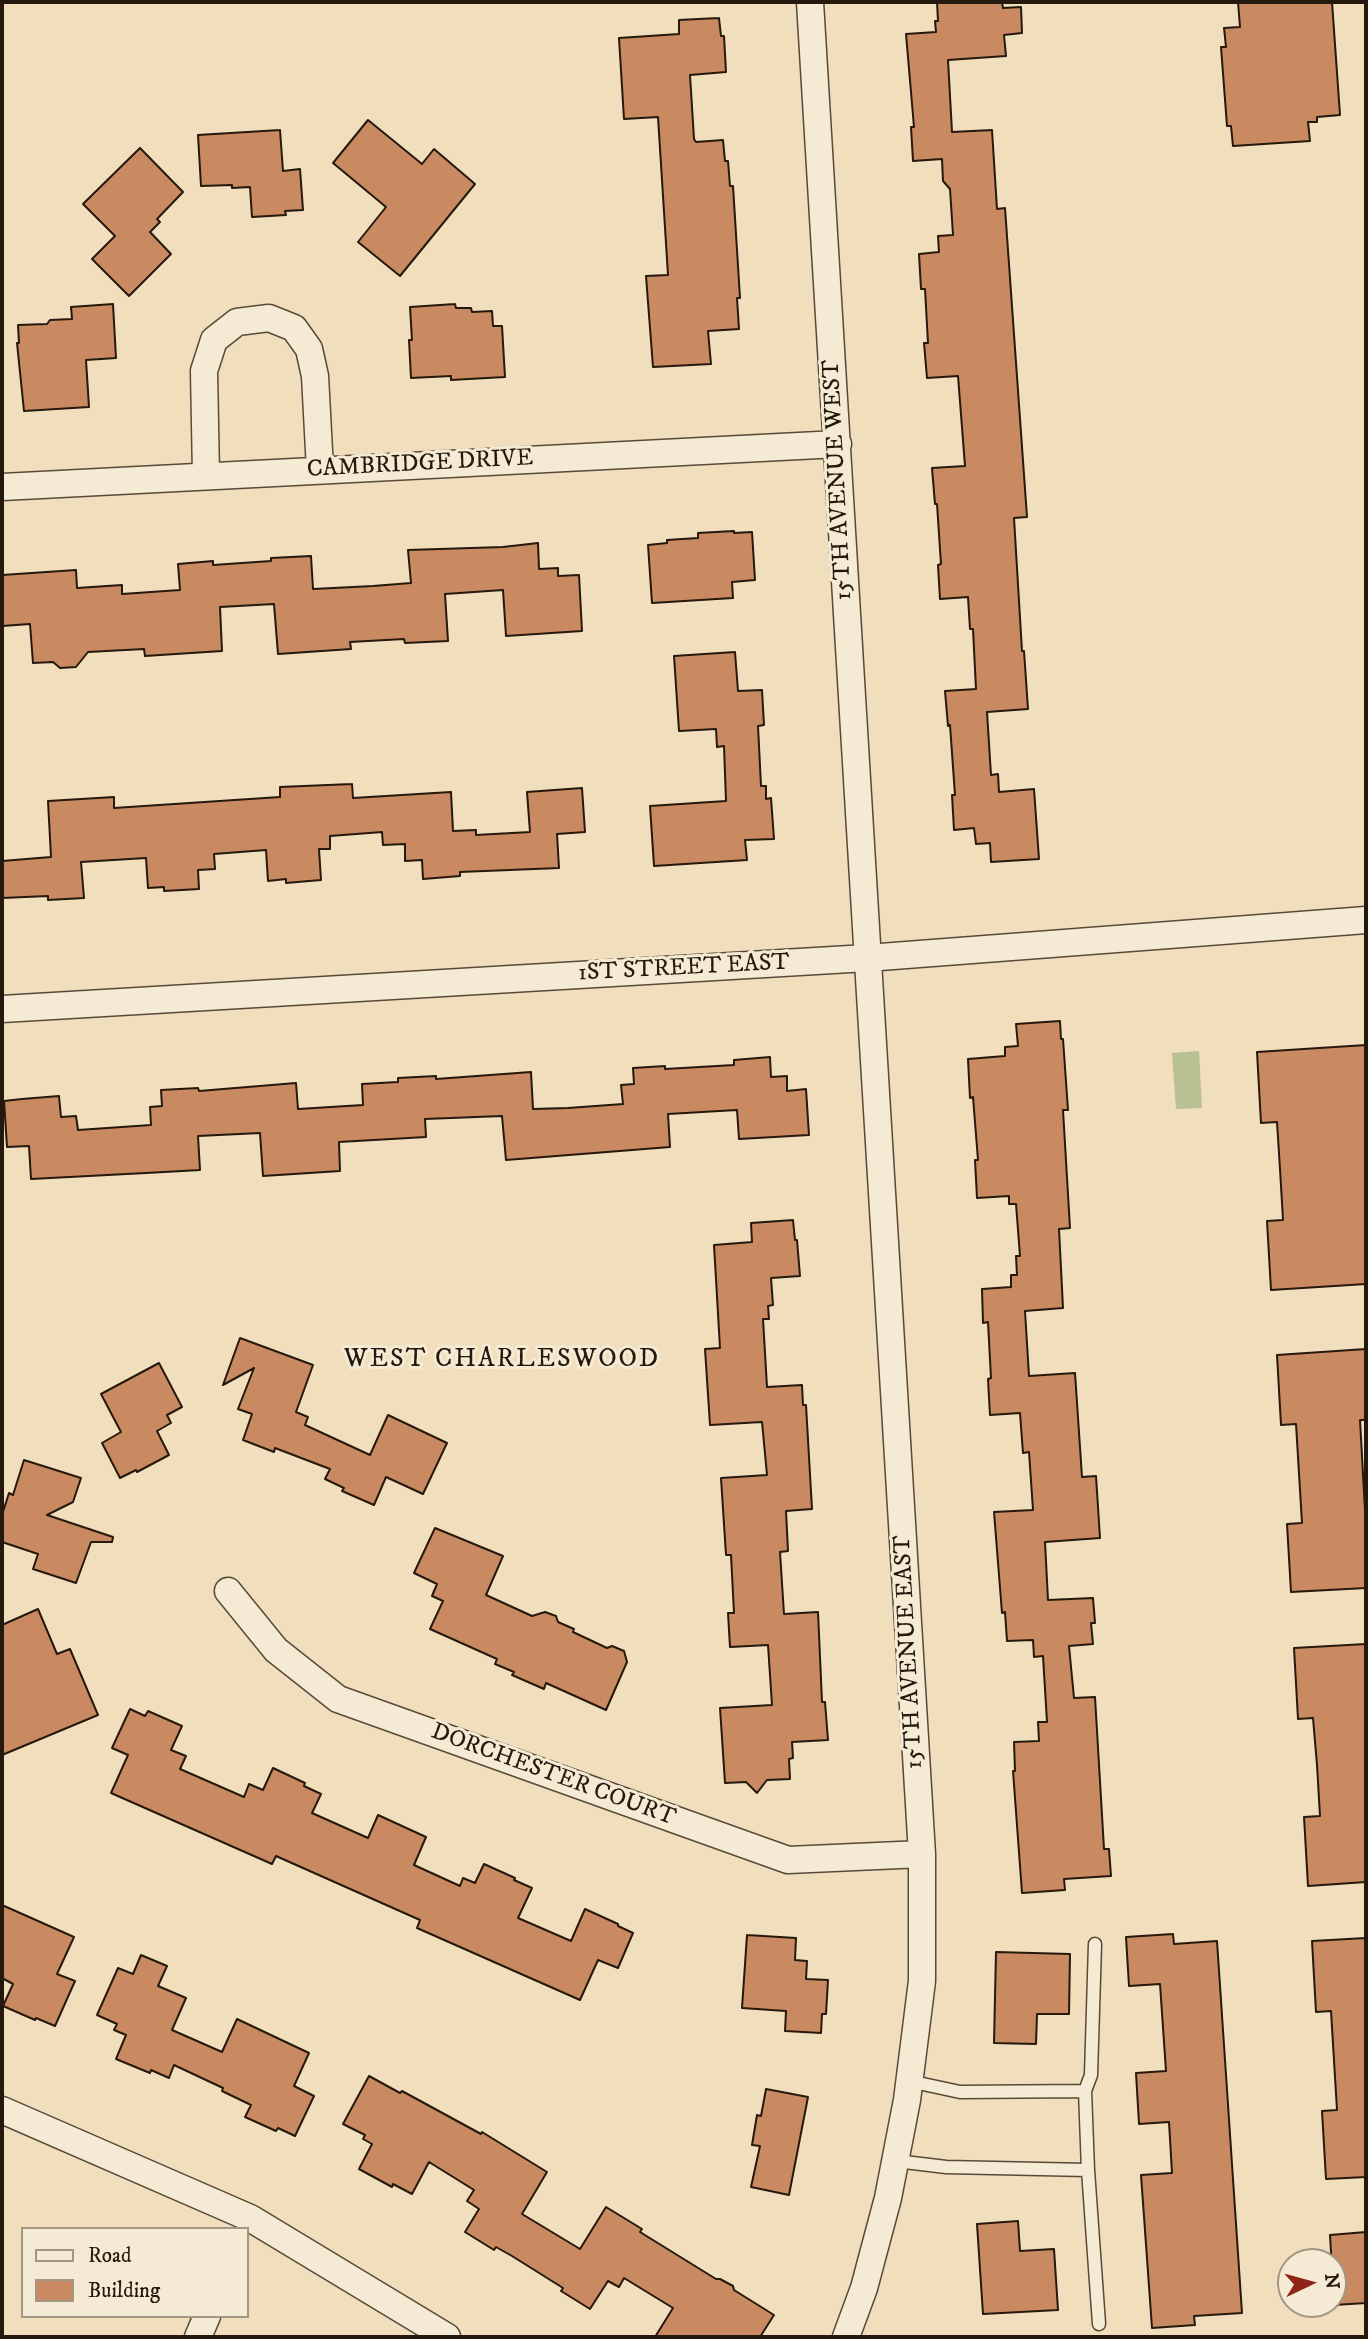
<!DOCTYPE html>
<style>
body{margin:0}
#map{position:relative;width:1368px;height:2339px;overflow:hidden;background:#f0debd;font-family:"IM FELL DW Pica",serif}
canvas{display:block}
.frame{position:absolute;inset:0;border:4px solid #25180d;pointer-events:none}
.legend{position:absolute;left:21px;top:2227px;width:228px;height:91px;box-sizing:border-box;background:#f5ead4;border:2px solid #a29684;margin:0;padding:9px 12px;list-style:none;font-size:21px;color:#25180d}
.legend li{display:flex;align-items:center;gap:14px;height:35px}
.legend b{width:35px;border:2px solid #a29684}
.north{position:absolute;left:1277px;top:2248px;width:70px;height:70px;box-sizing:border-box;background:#f5ead4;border:2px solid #a29684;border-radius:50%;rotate:85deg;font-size:19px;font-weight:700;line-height:28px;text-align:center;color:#25180d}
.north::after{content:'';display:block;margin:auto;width:24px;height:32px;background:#8f2418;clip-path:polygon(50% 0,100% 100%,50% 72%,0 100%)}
</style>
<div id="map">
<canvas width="1368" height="2339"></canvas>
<div class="frame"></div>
<ul class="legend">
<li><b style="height:9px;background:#f5ead4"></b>Road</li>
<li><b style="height:19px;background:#ca8a61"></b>Building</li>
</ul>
<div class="north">N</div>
</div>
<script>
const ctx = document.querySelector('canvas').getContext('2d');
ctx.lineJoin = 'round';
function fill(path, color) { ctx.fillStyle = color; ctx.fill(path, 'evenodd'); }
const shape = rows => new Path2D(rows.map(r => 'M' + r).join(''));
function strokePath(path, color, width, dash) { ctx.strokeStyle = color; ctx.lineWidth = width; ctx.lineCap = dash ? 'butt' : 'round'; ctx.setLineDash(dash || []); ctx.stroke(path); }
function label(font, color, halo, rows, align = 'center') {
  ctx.font = font + ' "IM FELL DW Pica",serif'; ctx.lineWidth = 6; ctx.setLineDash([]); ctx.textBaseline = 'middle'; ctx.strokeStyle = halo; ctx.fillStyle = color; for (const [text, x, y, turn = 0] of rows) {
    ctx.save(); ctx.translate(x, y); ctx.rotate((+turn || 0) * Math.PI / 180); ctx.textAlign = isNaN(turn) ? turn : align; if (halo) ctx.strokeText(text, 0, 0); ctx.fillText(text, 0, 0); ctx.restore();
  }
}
const green = shape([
 [1199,1051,1202,1108,1176,1109,1172,1053]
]);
const building = shape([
 [937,2,1002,2,1003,8,1021,7,1022,33,1004,35,1006,56,948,60,952,132,992,130,997,209,1005,208,1027,517,1014,518,1022,651,1024,651,1028,709,987,712,991,775,998,774,999,792,1034,789,1039,859,991,862,990,843,976,844,974,828,954,830,952,795,955,795,950,725,948,726,945,691,976,689,973,629,970,629,968,597,940,599,938,565,941,564,937,504,935,504,932,468,965,466,958,376,927,378,924,343,928,343,925,289,921,289,919,254,939,252,938,236,953,235,950,189,943,181,942,159,913,161,911,127,914,127,906,34,936,32,935,21,938,21,937,2],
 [1238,2,1332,2,1340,115,1317,117,1317,122,1308,122,1310,141,1233,146,1231,126,1227,126,1221,47,1226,47,1224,28,1240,27,1238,2],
 [719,18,721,36,724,36,726,72,690,75,694,139,696,142,723,140,725,161,728,161,730,186,733,186,740,298,737,298,739,329,708,331,711,364,653,367,646,276,668,275,658,117,624,119,619,38,679,34,679,20,719,18],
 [368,120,422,164,434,149,475,184,400,276,358,242,386,207,333,163,368,120],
 [280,130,283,171,300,169,303,210,285,211,286,215,252,217,250,187,232,188,232,185,201,186,198,135,280,130],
 [140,148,183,192,157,219,160,222,150,232,171,254,129,296,92,259,115,236,83,204,140,148],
 [113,304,116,358,86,360,89,407,24,411,17,343,19,343,18,325,47,324,50,320,72,319,71,307,113,304],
 [455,304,456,308,471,308,472,312,492,311,493,326,502,326,505,377,451,380,451,376,411,378,409,340,412,340,410,307,455,304],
 [734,531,734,533,752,532,755,580,732,582,733,598,652,603,648,545,667,543,667,540,698,538,698,533,734,531],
 [538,543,539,569,558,568,558,576,579,575,582,631,506,636,503,590,445,594,448,641,405,643,404,639,350,642,351,649,278,654,274,604,220,607,222,651,145,656,144,649,88,652,76,667,60,668,53,662,33,663,30,624,2,626,2,575,76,570,77,588,122,585,122,594,180,590,178,564,213,561,213,565,271,561,271,558,311,556,313,589,373,586,411,583,408,550,503,547,538,543],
 [735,652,738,691,762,690,764,725,758,726,761,786,766,786,766,799,771,798,774,839,745,840,747,860,654,866,650,806,726,801,724,746,717,747,716,729,679,731,674,656,735,652],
 [352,784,353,798,451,792,453,831,476,830,476,835,530,832,527,792,582,788,585,832,557,834,559,868,460,872,460,876,423,879,422,860,405,861,405,844,383,845,382,832,330,836,330,849,319,849,321,880,286,883,286,879,268,881,266,850,214,854,215,869,198,870,199,889,164,891,164,887,148,888,146,858,81,862,84,898,48,900,48,896,2,898,2,861,51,857,48,801,114,797,114,808,280,797,280,787,352,784],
 [1060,1021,1061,1039,1063,1039,1068,1110,1063,1110,1070,1228,1059,1229,1063,1308,1025,1311,1029,1376,1075,1373,1082,1477,1096,1476,1100,1538,1045,1542,1048,1600,1093,1598,1095,1623,1091,1623,1093,1644,1069,1646,1074,1698,1095,1697,1104,1849,1109,1849,1111,1876,1064,1879,1065,1890,1022,1893,1013,1771,1015,1771,1014,1742,1039,1741,1038,1722,1047,1722,1043,1656,1034,1657,1033,1640,1007,1641,1005,1612,1002,1613,994,1512,1033,1510,1029,1452,1023,1453,1020,1413,990,1415,988,1379,991,1378,988,1322,983,1323,982,1289,1011,1287,1011,1275,1017,1275,1016,1256,1020,1256,1016,1204,1009,1204,1009,1196,977,1198,975,1160,978,1160,973,1097,970,1098,968,1059,1005,1056,1005,1047,1018,1046,1016,1024,1060,1021],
 [1366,1045,1366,1284,1271,1290,1267,1221,1283,1220,1280,1169,1277,1122,1261,1123,1257,1052,1366,1045],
 [770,1057,771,1077,787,1076,787,1091,806,1089,809,1135,739,1139,737,1110,668,1114,670,1147,506,1160,502,1116,425,1119,426,1137,339,1142,340,1171,263,1176,260,1133,198,1136,200,1170,146,1173,31,1179,29,1146,7,1147,4,1101,22,1099,59,1096,61,1117,76,1116,78,1130,151,1125,150,1107,162,1106,161,1090,198,1088,199,1091,296,1083,298,1109,363,1105,362,1084,398,1082,398,1078,436,1076,436,1079,531,1072,533,1109,568,1108,623,1104,621,1085,634,1084,633,1068,665,1066,665,1069,734,1065,734,1060,770,1057],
 [793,1220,795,1240,797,1240,800,1276,771,1278,773,1305,768,1306,769,1319,763,1319,767,1387,802,1385,803,1405,806,1405,812,1509,786,1511,788,1551,780,1552,784,1614,818,1612,822,1702,825,1702,828,1740,792,1742,793,1758,789,1759,790,1779,767,1780,757,1793,746,1782,725,1783,720,1708,772,1705,768,1645,730,1647,728,1613,734,1613,731,1555,726,1555,721,1478,767,1475,762,1422,710,1425,705,1349,720,1348,714,1245,752,1242,751,1223,793,1220],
 [240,1338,313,1365,296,1412,308,1417,305,1425,370,1455,388,1415,447,1443,423,1494,386,1477,374,1505,342,1491,344,1488,325,1479,330,1469,275,1448,274,1452,243,1440,252,1414,238,1409,254,1368,223,1385,240,1338],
 [1366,1349,1366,1420,1360,1420,1366,1528,1366,1588,1291,1592,1287,1524,1302,1523,1296,1424,1281,1425,1277,1355,1366,1349],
 [159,1363,182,1407,167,1415,171,1423,157,1431,169,1455,137,1472,136,1470,120,1478,102,1443,121,1432,101,1394,159,1363],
 [24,1460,81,1478,73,1502,47,1515,113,1537,112,1542,91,1542,76,1583,33,1569,38,1554,2,1542,2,1515,9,1493,13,1495,24,1460],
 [435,1528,503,1556,486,1595,532,1616,545,1612,556,1616,558,1622,574,1629,573,1632,607,1648,612,1646,624,1651,627,1662,606,1710,546,1683,544,1689,512,1675,514,1672,495,1664,497,1659,430,1629,443,1601,432,1596,437,1584,414,1573,435,1528],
 [38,1609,57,1654,70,1649,98,1715,2,1755,2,1625,38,1609],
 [1366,1644,1366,1882,1308,1886,1304,1817,1320,1816,1317,1765,1313,1718,1298,1719,1294,1648,1366,1644],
 [130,1709,145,1716,148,1711,182,1726,171,1750,186,1756,180,1769,244,1797,249,1784,263,1790,273,1768,305,1783,304,1786,321,1794,312,1813,368,1838,378,1815,426,1837,414,1865,460,1886,463,1878,475,1883,484,1864,515,1878,514,1880,532,1888,518,1918,571,1941,585,1909,618,1924,618,1926,633,1933,618,1968,598,1960,580,2000,417,1928,420,1920,276,1856,272,1864,111,1793,128,1755,112,1748,130,1709],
 [2,1905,74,1937,57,1974,75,1981,55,2026,36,2018,35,2020,3,2006,13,1984,2,1978,2,1905],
 [1173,1934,1174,1944,1217,1941,1242,2313,1194,2316,1195,2325,1152,2328,1141,2175,1172,2173,1169,2122,1139,2124,1136,2073,1166,2071,1160,1984,1129,1986,1126,1937,1173,1934],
 [747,1935,796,1938,795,1960,807,1961,806,1979,828,1980,826,2014,822,2014,821,2033,785,2031,786,2011,742,2008,747,1935],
 [1366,1938,1366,2177,1326,2179,1322,2111,1337,2110,1331,2011,1316,2012,1312,1941,1366,1938],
 [996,1952,1070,1954,1069,2014,1037,2014,1036,2044,994,2043,996,1952],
 [141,1955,167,1966,158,1986,186,1998,172,2030,222,2052,237,2019,309,2053,294,2086,314,2096,295,2136,278,2128,276,2131,245,2117,251,2105,222,2091,223,2088,174,2065,169,2078,151,2070,150,2073,116,2059,126,2035,114,2030,117,2024,97,2015,118,1968,133,1974,141,1955],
 [369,2076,400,2093,402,2091,481,2134,482,2132,547,2172,522,2214,580,2249,606,2207,642,2229,640,2232,716,2279,720,2279,733,2286,734,2290,774,2315,760,2337,655,2337,673,2308,624,2278,619,2287,608,2281,590,2309,561,2291,563,2288,512,2256,496,2247,494,2250,465,2232,479,2209,467,2201,474,2190,429,2162,412,2194,393,2184,392,2187,359,2169,372,2144,363,2139,365,2135,343,2124,369,2076],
 [766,2089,808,2097,789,2195,751,2187,760,2146,752,2145,757,2115,761,2116,766,2089],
 [1018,2221,1020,2251,1054,2249,1058,2310,983,2314,977,2224,1018,2221],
 [1366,2232,1366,2303,1334,2305,1330,2235,1366,2232]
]);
const service = shape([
 [1085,2091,1091,2075,1095,1944],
 [896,2161,946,2167,1088,2170,1085,2091,960,2092,909,2081],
 [1088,2170,1099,2324]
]);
const minor = shape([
 [810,2,922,1854,922,1981,907,2100,888,2198,864,2288,846,2337],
 [206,476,204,371,214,340,237,322,269,318,294,328,309,349,315,376,320,470],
 [2,487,838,444],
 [2,1009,867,958,1366,920],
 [228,1591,276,1650,338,1699,788,1860,922,1854],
 [2,2110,250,2218,447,2337],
 [198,2337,207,2316]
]);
const streetNames = [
 ["CAMBRIDGE DRIVE",420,465,-3],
 ["15TH AVENUE WEST",839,480,-93],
 ["1ST STREET EAST",684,969,-3],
 ["15TH AVENUE EAST",910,1652,-93],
 ["DORCHESTER COURT",553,1776,20]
];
const neighbourhoodNames = [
 ["WEST CHARLESWOOD",502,1361]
];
fill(green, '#b9c192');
fill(building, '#ca8a61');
strokePath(building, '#25180d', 2);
strokePath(service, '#584a39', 15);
strokePath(minor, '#584a39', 29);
strokePath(service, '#f5ead4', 12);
strokePath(minor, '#f5ead4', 26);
label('24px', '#25180d', '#f5ead4', streetNames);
ctx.letterSpacing = '2px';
label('26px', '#25180d', '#f5ead4', neighbourhoodNames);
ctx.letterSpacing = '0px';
</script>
